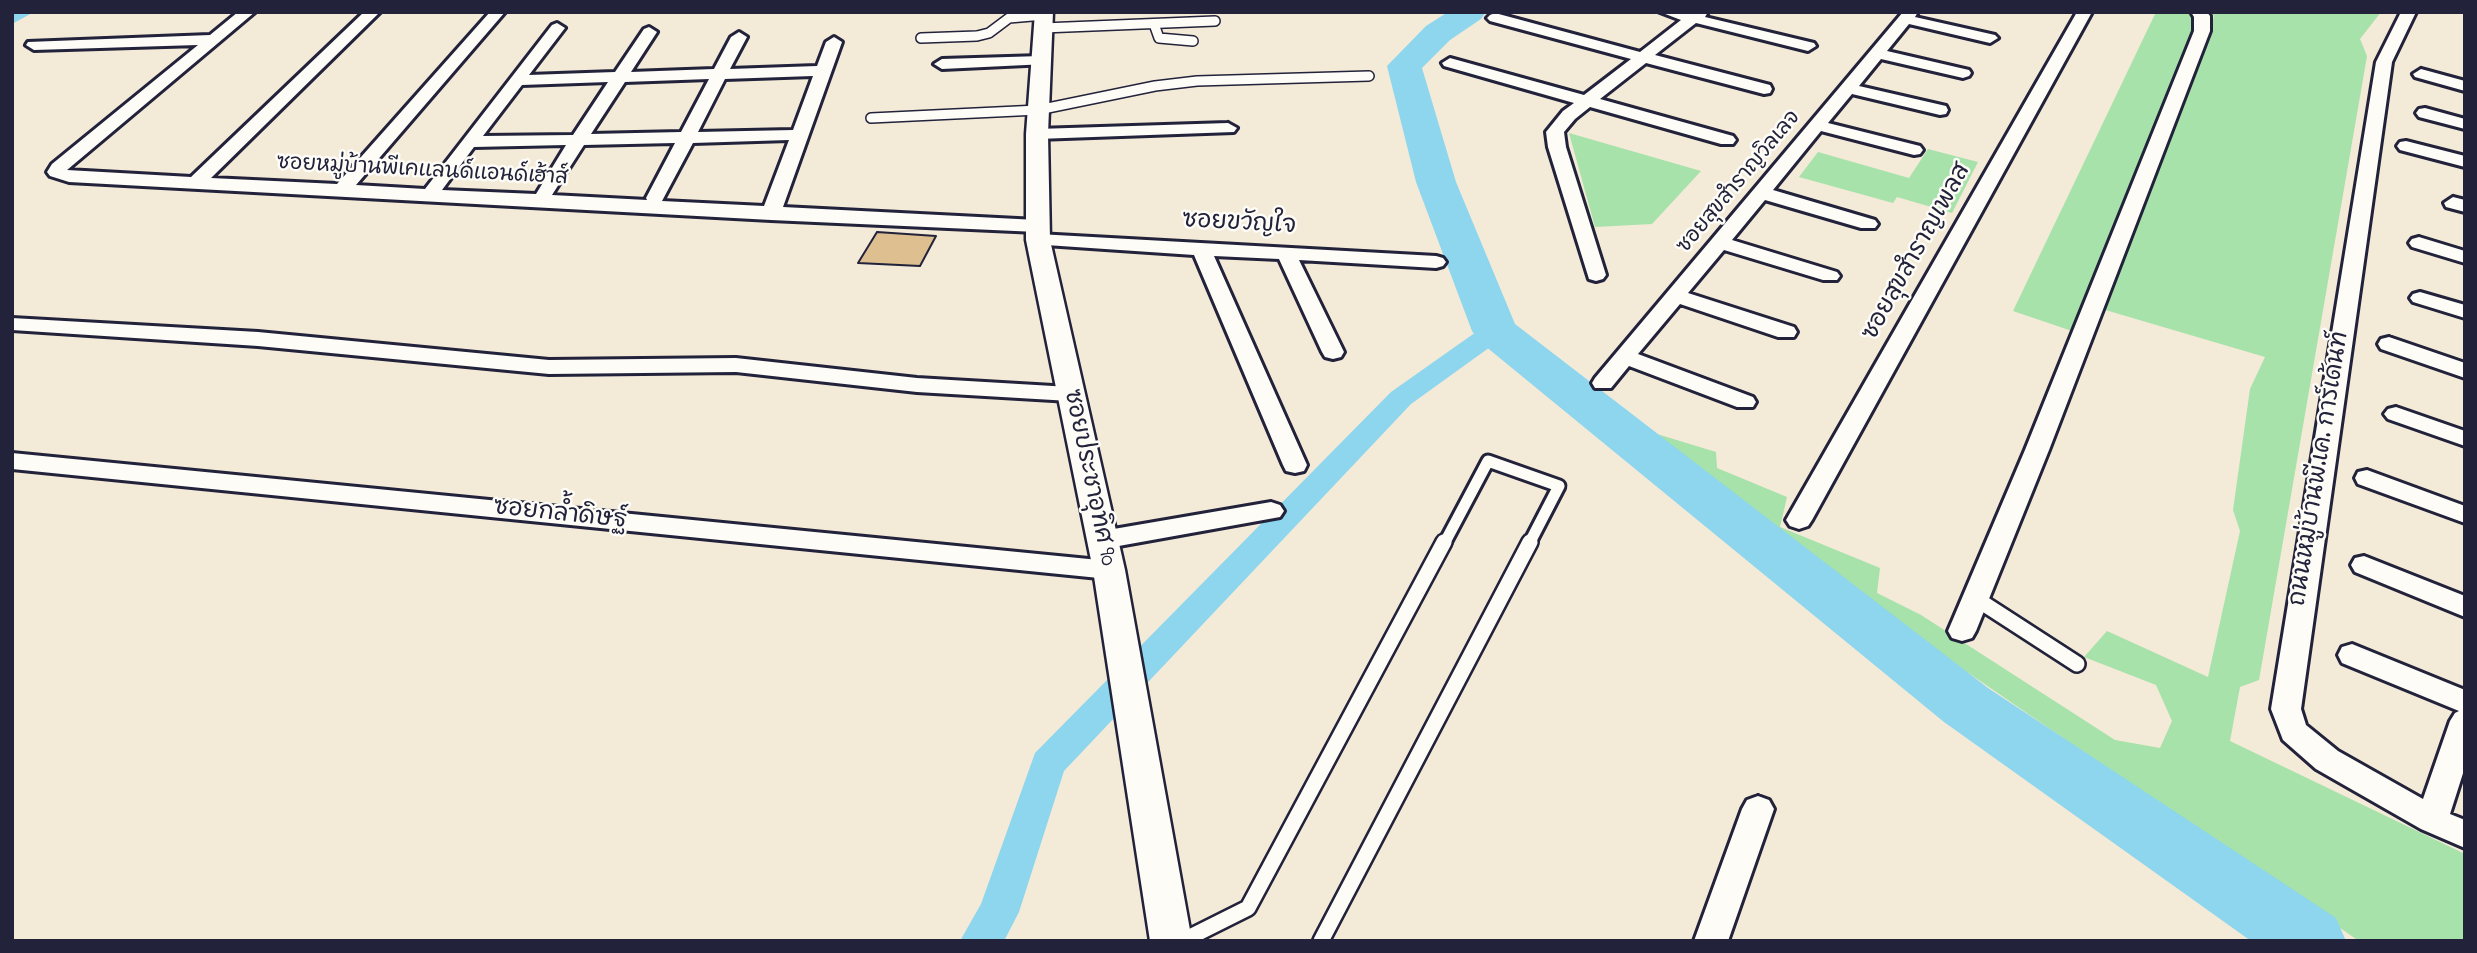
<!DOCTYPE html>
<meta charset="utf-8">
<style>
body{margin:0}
#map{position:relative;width:2477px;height:953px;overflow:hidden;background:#f3ead8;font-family:"Indie Flower",sans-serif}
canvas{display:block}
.frame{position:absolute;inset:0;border:14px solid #22223b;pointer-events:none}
</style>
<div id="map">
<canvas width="2477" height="953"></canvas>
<div class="frame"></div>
</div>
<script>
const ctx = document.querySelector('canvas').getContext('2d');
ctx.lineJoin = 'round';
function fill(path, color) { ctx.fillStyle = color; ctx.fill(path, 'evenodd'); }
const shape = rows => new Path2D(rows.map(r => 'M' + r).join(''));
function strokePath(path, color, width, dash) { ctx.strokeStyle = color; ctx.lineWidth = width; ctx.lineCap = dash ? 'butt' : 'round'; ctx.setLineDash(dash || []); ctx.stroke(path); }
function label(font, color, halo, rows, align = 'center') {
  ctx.font = font + ' "Indie Flower","Playpen Sans Thai",sans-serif'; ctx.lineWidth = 5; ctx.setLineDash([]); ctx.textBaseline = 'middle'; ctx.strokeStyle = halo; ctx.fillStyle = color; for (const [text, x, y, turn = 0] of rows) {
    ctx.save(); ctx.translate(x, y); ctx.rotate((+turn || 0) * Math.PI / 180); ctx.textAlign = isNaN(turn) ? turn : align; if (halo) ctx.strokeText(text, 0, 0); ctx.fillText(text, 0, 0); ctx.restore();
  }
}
const green = shape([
 [2156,12,2191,12,2195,18,2195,28,2072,331,2013,311],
 [2210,12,2381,12,2360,39,2367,56,2259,680,2240,687,2230,741,2465,854,2465,941,2359,941,1798,556,1538,345,1657,434,1716,452,1717,468,1787,497,1780,527,1880,568,1877,593,1921,615,2115,740,2160,748,2172,721,2156,685,2084,657,2107,631,2208,677,2240,531,2233,510,2250,389,2265,357,2102,309,2201,58,2214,16],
 [1569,133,1701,171,1652,224,1595,227],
 [1928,149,1978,162,1952,213,1897,197,1893,203,1799,177,1818,152,1909,178]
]);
const canal = shape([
 [12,12,34,12,12,24,12,12],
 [1495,323,1504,325,1508,331,1504,337,1411,404,1064,771,1019,912,1004,941,960,941,981,904,1035,753,1391,392,1486,325,1495,323]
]);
const river = shape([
 [1448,12,1486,12,1481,19,1450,40,1422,68,1456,182,1515,324,1988,688,2336,918,2346,941,2251,941,1944,722,1479,341,1472,331,1416,182,1387,66,1426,26,1448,12]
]);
const building = shape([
 [877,232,936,236,920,266,858,263,877,232]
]);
const serviceFar2 = shape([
 [1154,24,1159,38,1193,41],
 [1043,28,1215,21],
 [921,38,977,36,989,33,1009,18,1044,15],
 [871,118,1038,110,1155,86,1197,81,1369,76]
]);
const serviceFar1 = shape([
 [1444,544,1488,461,1559,486,1529,544]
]);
const service = shape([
 [1975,598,2077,664],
 [1182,941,1248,908,1444,542],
 [1321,941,1530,542]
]);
const minor = shape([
 [238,12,255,12,67,170,191,177,364,12,380,12,211,178,337,184,490,12,505,12,356,185,425,189,552,25,557,23,565,28,529,75,615,72,644,29,649,27,657,32,631,72,714,69,731,37,739,32,747,37,730,69,817,66,826,42,834,37,842,42,783,207,1037,220,1047,226,1037,232,771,220,69,182,50,176,47,172,52,164,198,45,34,50,26,45,28,42,210,35,238,12],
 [813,76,793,130,698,132,725,79,813,76],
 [709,79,681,132,591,134,625,82,709,79],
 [608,82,573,135,483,136,522,85,608,82],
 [789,140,764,206,662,201,693,143,789,140],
 [675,143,646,198,647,200,552,195,584,145,675,143],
 [566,145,536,194,442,190,474,147,566,145],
 [1660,12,1708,12,1705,17,1814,43,1816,46,1808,51,1696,23,1655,55,1770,85,1772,89,1770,93,1764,94,1646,63,1600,99,1733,136,1736,140,1733,144,1721,144,1590,107,1575,119,1564,132,1566,147,1606,275,1603,279,1596,281,1589,279,1548,147,1546,132,1563,111,1574,103,1444,66,1442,63,1450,58,1584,95,1631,59,1490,21,1487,18,1490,15,1495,13,1640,52,1681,20,1660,12],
 [1903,12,1918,12,1915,17,1995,35,1998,38,1990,43,1909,24,1887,51,1969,70,1971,73,1969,76,1963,78,1881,59,1859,86,1946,106,1948,110,1946,114,1940,115,1852,94,1828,123,1920,146,1923,150,1920,154,1914,155,1821,131,1773,190,1875,220,1878,224,1875,228,1861,228,1765,200,1732,240,1837,272,1840,276,1837,280,1823,280,1724,250,1688,293,1794,327,1797,332,1794,337,1778,337,1680,304,1638,354,1753,397,1756,402,1753,407,1737,407,1629,366,1611,388,1595,388,1592,383,1595,378,1903,12],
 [2077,12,2092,12,1812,520,1808,526,1799,529,1790,526,1786,520,2077,12],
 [2191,12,2207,12,2210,16,2210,31,2049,450,1976,631,1972,638,1962,641,1952,638,1948,631,2025,450,2194,31,2194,17,2191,12],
 [2401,12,2416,12,2392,62,2301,709,2306,725,2338,751,2423,799,2450,721,2455,713,2459,711,2342,663,2338,655,2342,647,2352,644,2465,690,2465,767,2450,814,2465,820,2465,848,2421,829,2316,769,2283,740,2271,709,2376,62,2401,12],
 [1041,56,1049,61,1047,64,942,69,934,64,942,59,1041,56],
 [2421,69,2465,81,2465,91,2415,77,2413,74,2421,69],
 [2425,108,2465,119,2465,129,2419,117,2416,113,2419,109,2425,108],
 [1228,123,1237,128,1234,132,1037,139,1028,134,1037,129,1228,123],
 [2406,141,2465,156,2465,167,2400,150,2397,146,2400,142,2406,141],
 [2453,197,2465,200,2465,212,2446,207,2444,203,2453,197],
 [1038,234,1436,256,1443,258,1446,262,1443,266,1436,268,1299,260,1344,352,1341,357,1333,359,1325,357,1322,352,1279,259,1214,256,1307,465,1304,471,1295,473,1286,471,1283,465,1194,255,1031,244,1028,240,1031,236,1038,234],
 [2419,237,2465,251,2465,263,2412,247,2409,243,2412,239,2419,237],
 [2420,292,2465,305,2465,318,2413,302,2410,298,2413,294,2420,292],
 [12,318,258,332,549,360,736,358,917,378,1070,387,1078,389,1081,394,1078,399,1070,401,917,392,736,372,549,374,258,346,12,330,12,318],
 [2389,337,2465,363,2465,378,2381,349,2378,344,2381,339,2389,337],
 [2396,407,2465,431,2465,446,2388,419,2384,414,2388,409,2396,407],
 [12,453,1109,561,1118,563,1122,570,1118,577,1109,579,12,469,12,453],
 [2367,470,2465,506,2465,523,2358,484,2355,478,2358,472,2367,470],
 [1271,502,1280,505,1284,511,1280,517,1102,549,1093,546,1089,540,1093,534,1102,531,1271,502],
 [2364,556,2465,596,2465,617,2355,572,2351,565,2355,558,2364,556],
 [1758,796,1769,800,1774,809,1728,941,1694,941,1742,809,1747,800,1758,796]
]);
const tertiary = shape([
 [1035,12,1053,12,1048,134,1050,240,1125,570,1192,941,1150,941,1093,570,1026,240,1026,134,1035,12]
]);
const farStreetnames = [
 ["ซอยหมู่บ้านพีเคแลนด์แอนด์เฮ้าส์",422,172,3],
 ["ซอยสุขสำราญวิลเลจ",1740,183,-50]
];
const streetNames = [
 ["ซอยขวัญใจ",1239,225,3],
 ["ซอยสุขสำราญเพลส",1918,253,-61],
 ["ถนนหมู่บ้านพี.เค. การ์เด้นท์",2321,469,-81],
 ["ซอยประชาอุทิศ 90",1088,478,78],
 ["ซอยกล้ำดิษฐ์",560,516,6]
];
fill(green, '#a6e2a9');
fill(canal, '#8dd6ee');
fill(river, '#8dd6ee');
fill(building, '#ddbf90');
strokePath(building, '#22223b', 2);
strokePath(serviceFar2, '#22223b', 12);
strokePath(serviceFar1, '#22223b', 17);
strokePath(service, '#22223b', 20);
strokePath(minor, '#22223b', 6);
strokePath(tertiary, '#22223b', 5);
strokePath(serviceFar2, '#fdfcf7', 9);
strokePath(serviceFar1, '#fdfcf7', 11);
strokePath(service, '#fdfcf7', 15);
fill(minor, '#fdfcf7');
fill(tertiary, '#fdfcf7');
label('21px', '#22223b', '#fdfcf7', farStreetnames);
label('24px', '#22223b', '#fdfcf7', streetNames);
</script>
